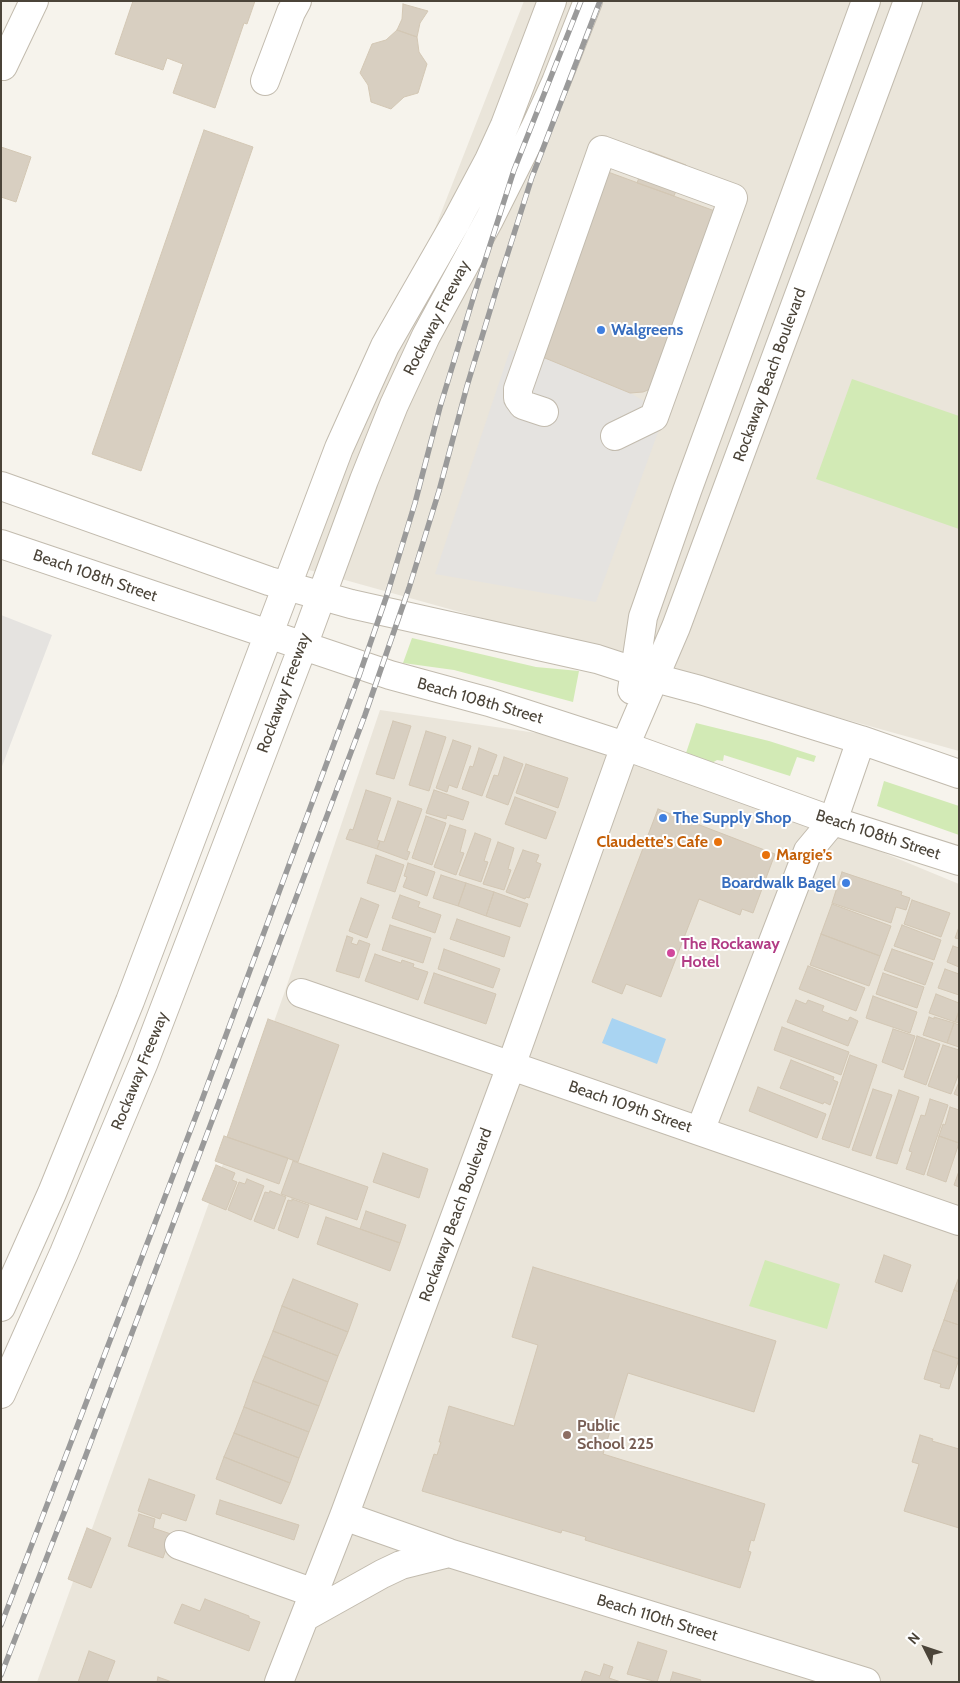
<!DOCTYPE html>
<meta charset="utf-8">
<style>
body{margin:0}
#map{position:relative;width:960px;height:1683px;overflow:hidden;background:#f6f3ec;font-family:Cabin,sans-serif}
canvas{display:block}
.frame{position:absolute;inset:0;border:2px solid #4b4439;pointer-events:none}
.north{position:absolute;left:900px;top:1623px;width:50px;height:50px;-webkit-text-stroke:4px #fff;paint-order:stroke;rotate:311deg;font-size:14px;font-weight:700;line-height:20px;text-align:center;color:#4b4439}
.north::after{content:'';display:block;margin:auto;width:18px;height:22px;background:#4b4439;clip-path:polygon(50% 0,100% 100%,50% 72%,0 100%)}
</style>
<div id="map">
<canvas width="960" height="1683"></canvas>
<div class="frame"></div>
<div class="north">N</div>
</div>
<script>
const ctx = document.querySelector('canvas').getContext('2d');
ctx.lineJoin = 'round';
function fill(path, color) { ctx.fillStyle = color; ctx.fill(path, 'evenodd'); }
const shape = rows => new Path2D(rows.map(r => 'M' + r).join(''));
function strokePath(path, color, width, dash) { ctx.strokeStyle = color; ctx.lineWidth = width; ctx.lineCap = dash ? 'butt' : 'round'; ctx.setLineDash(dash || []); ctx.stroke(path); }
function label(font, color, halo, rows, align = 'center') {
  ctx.font = font + ' Cabin,sans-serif'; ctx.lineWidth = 4; ctx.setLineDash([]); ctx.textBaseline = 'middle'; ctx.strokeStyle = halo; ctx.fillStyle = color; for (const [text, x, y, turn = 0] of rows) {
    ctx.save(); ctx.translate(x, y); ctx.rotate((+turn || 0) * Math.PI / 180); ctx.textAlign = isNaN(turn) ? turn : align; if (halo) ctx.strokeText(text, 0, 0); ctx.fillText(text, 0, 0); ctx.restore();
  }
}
const residential = shape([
 [524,1,959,1,959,751,302,568],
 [380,710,625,746,959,884,959,1682,37,1682,285,991]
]);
const green = shape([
 [852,379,959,416,959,529,816,479],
 [412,638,536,667,579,671,573,702,454,670,403,663],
 [696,723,769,741,816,756,814,762,797,757,790,776,724,755,723,761,717,760,710,764,685,756],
 [884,781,959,806,959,835,877,806],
 [765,1260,840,1284,827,1329,749,1306]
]);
const parking = shape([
 [510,350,540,356,630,393,665,413,596,602,435,574],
 [1,615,52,635,1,769]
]);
const water = shape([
 [612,1018,666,1039,657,1064,602,1043]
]);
const building = shape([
 [133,1,255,1,247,24,244,23,215,108,173,93,183,64,167,58,163,70,115,54,133,1],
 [403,4,428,11,420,23,417,37,397,30,402,19,403,4],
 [397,30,417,37,419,52,427,64,418,93,404,97,391,109,371,102,368,85,360,73,372,44,386,40,397,30],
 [204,130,253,147,141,471,92,454,204,130],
 [1,147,31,157,16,202,1,197,1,147],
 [649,151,686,165,674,196,637,183,649,151],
 [608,172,723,214,653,388,643,392,630,393,540,356,608,172],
 [393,721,411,726,394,779,376,774,393,721],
 [426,731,446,737,429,791,409,785,426,731],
 [453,740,471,746,457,788,449,785,447,792,436,788,453,740],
 [479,748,497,755,482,796,462,789,470,766,473,767,479,748],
 [504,757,523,764,508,805,486,797,494,775,498,776,504,757],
 [526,764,568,778,558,808,516,793,526,764],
 [366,790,391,798,377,840,380,841,377,849,346,839,350,829,353,830,366,790],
 [434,790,469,802,463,820,447,815,446,819,426,813,434,790],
 [515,797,556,812,546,839,505,824,515,797],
 [398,801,422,809,407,851,410,852,407,860,377,849,380,841,384,842,398,801],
 [658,809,775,854,753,913,742,909,740,915,699,899,661,997,626,984,622,994,592,982,658,809],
 [426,816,446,823,432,865,412,858,426,816],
 [450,825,466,830,460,852,464,853,456,875,434,867,450,825],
 [475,833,491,839,484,861,488,862,481,882,459,875,475,833],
 [498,842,514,848,508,869,511,870,504,890,483,884,498,842],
 [523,850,539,855,536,862,541,864,529,898,526,897,525,899,506,892,523,850],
 [376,855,404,865,395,892,367,883,376,855],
 [408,863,435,872,427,896,403,887,407,877,404,876,408,863],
 [842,872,902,892,901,895,910,898,906,910,896,907,891,923,832,903,842,872],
 [441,875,466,883,458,906,433,898,441,875],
 [466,883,494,892,486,916,458,906,466,883],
 [494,892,528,904,520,927,486,916,494,892],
 [400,895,420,902,418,907,441,915,435,933,392,918,400,895],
 [361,898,379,905,367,938,349,931,361,898],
 [912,900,950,913,941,937,904,924,912,900],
 [832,904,891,926,880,956,821,934,832,904],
 [457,919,510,937,504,957,450,939,457,919],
 [390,925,431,938,423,963,382,950,390,925],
 [902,925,941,940,934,960,894,946,902,925],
 [959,927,959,939,955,938,959,927],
 [821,934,880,956,869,986,810,965,821,934],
 [347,936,353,938,351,943,357,945,359,940,370,944,359,978,336,971,347,936],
 [953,946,959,948,959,967,947,962,953,946],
 [444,949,500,969,493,988,438,969,444,949],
 [892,949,933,963,925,985,884,970,892,949],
 [375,954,401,963,402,960,414,964,413,967,428,972,418,1000,365,981,375,954],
 [808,966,865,988,856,1011,799,989,808,966],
 [945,969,959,974,959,995,938,988,945,969],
 [434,973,496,994,486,1024,424,1003,434,973],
 [883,973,924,987,917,1008,876,994,883,973],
 [936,994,959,1003,959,1011,955,1022,929,1013,936,994],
 [873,996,917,1012,910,1033,866,1018,873,996],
 [796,1000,806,1004,808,1000,824,1006,822,1011,848,1021,850,1017,858,1021,848,1046,787,1022,796,1000],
 [959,1011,959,1023,955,1022,959,1011],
 [929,1017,934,1019,934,1017,954,1023,947,1043,923,1035,929,1017],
 [268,1019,339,1045,298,1162,227,1137,268,1019],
 [954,1023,959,1025,959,1047,947,1043,954,1023],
 [782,1027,849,1052,841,1075,774,1050,782,1027],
 [893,1029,915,1036,903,1070,882,1062,893,1029],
 [917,1036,940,1044,926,1085,904,1077,917,1036],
 [943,1045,959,1050,959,1073,951,1094,928,1086,943,1045],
 [850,1055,877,1065,849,1148,822,1139,850,1055],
 [791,1060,834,1077,833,1080,838,1082,830,1105,824,1102,823,1104,780,1088,791,1060],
 [959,1082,959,1096,954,1094,959,1082],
 [758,1087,826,1114,817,1138,749,1111,758,1087],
 [873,1089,892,1095,871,1156,852,1150,873,1089],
 [899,1090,919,1097,897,1164,876,1158,899,1090],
 [930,1099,948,1105,924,1175,906,1169,912,1152,909,1151,921,1115,925,1116,930,1099],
 [950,1107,959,1110,959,1143,939,1136,943,1124,945,1125,950,1107],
 [224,1136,288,1158,279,1184,215,1161,224,1136],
 [939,1136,959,1143,946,1182,927,1175,939,1136],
 [383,1153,428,1169,419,1198,373,1182,383,1153],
 [293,1161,368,1187,357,1220,281,1194,293,1161],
 [216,1165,235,1173,232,1180,237,1182,226,1210,202,1200,216,1165],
 [959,1171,959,1187,954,1185,959,1171],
 [247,1179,264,1186,251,1220,228,1210,239,1182,245,1184,247,1179],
 [270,1191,286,1197,274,1229,254,1221,265,1192,269,1193,270,1191],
 [292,1199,309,1205,298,1238,278,1230,288,1200,292,1201,292,1199],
 [366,1211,406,1225,400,1243,360,1229,366,1211],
 [326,1217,400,1243,390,1271,317,1244,326,1217],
 [884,1255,911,1265,902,1292,875,1282,884,1255],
 [533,1267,776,1341,754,1412,628,1373,603,1454,765,1504,754,1541,751,1540,748,1551,751,1552,740,1588,585,1540,586,1537,562,1530,561,1533,422,1491,434,1454,437,1455,441,1442,439,1442,449,1406,514,1426,538,1345,512,1337,533,1267],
 [959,1277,959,1292,954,1290,959,1277],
 [293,1279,358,1304,348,1332,282,1306,293,1279],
 [954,1290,959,1292,959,1325,944,1320,954,1290],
 [282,1306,348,1332,338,1356,273,1331,282,1306],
 [944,1320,959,1325,959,1359,933,1350,944,1320],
 [273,1331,338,1356,328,1382,263,1356,273,1331],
 [933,1350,959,1359,949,1389,940,1387,941,1384,924,1379,933,1350],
 [263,1356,328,1382,319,1406,253,1381,263,1356],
 [253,1381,319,1406,309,1432,244,1407,253,1381],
 [244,1407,309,1432,299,1458,234,1433,244,1407],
 [234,1433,299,1458,290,1483,224,1457,234,1433],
 [920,1435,933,1439,932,1441,959,1449,959,1528,904,1511,919,1464,912,1462,920,1435],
 [224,1457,290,1483,281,1504,216,1479,224,1457],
 [149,1479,195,1495,186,1521,162,1513,160,1519,138,1511,149,1479],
 [220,1500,299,1525,294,1540,216,1514,220,1500],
 [139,1514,155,1519,153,1528,171,1534,163,1558,128,1546,139,1514],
 [87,1528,111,1538,91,1588,68,1579,87,1528],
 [205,1599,249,1616,249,1618,260,1622,249,1651,174,1623,182,1604,200,1611,205,1599],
 [638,1642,667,1651,657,1682,627,1674,638,1642],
 [89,1651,115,1661,107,1682,78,1682,89,1651],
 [604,1664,613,1667,609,1678,621,1682,581,1682,585,1671,600,1676,604,1664],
 [673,1672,701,1680,700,1682,670,1682,673,1672],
 [158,1677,172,1682,157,1682,158,1677]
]);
const minor = shape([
 [3,66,34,1],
 [265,81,291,12,297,1],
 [544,412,523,405,518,398,518,389,602,150,733,198,654,417,615,436],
 [1,486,269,581,351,604,597,659,655,678,700,690,861,740,959,774],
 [1,544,390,675,489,702,625,746,833,821,959,861],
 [632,690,643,617,687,491,866,1],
 [301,993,959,1221],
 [700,1131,808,851,833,821,861,740],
 [1,1307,52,1193,130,1001,339,448,385,346,456,222,489,160,505,125,552,1],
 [1,1394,64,1253,144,1062,303,646,364,480,394,405,426,336,489,220,536,126,556,82,588,1],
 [344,1516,449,1553,866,1682],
 [179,1545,314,1593],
 [305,1617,382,1574,401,1565,449,1553],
 [279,1682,344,1516,511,1066,625,746,676,627,908,1]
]);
const rail = shape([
 [1,1625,199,1108,359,676,387,595,415,503,440,407,475,292,514,170,581,1],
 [1,1675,66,1508,365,715,409,588,439,491,467,386,499,281,532,177,600,1]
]);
const markers = [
 [601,330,5,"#3f7fe0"],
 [663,818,5,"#3f7fe0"],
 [718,842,5,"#e8710a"],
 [766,855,5,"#e8710a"],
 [846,883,5,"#3f7fe0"],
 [671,953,5,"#d1479c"],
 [567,1435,5,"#8d6e63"]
];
const streetNames = [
 ["Rockaway Freeway",437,318,-63],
 ["Rockaway Beach Boulevard",770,375,-70],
 ["Beach 108th Street",95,576,19],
 ["Rockaway Freeway",284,693,-70],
 ["Beach 108th Street",480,701,16],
 ["Beach 108th Street",878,835,18],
 ["Rockaway Freeway",140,1071,-68],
 ["Beach 109th Street",630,1107,19],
 ["Rockaway Beach Boulevard",456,1215,-70],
 ["Beach 110th Street",657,1618,17]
];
const shopNames = [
 ["Walgreens",611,330],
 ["The Supply Shop",673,818],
 ["Boardwalk Bagel",836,883,"right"]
];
const foodNames = [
 ["Claudette’s Cafe",708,842],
 ["Margie’s",776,855,"left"]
];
const hotelNames = [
 ["The Rockaway",681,944],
 ["Hotel",681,962]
];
const educationNames = [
 ["Public",577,1426],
 ["School 225",577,1444]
];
fill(residential, '#eae5da');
fill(green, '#d2eab5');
fill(parking, '#e5e3e0');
fill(water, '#a9d4f2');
fill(building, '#d8cfc1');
strokePath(building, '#d3c7b4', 1);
strokePath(minor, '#c2bbae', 30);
strokePath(minor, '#fff', 28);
strokePath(rail, '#9a9a9a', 5.5);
strokePath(rail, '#fff', 4, [11]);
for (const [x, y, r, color] of markers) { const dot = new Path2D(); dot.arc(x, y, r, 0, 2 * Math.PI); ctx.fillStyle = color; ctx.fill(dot); strokePath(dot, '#fff', 2); }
label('16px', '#4b4439', '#fff', streetNames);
label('bold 16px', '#366cbe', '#fff', shopNames, 'left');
label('bold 16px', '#c56008', '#fff', foodNames, 'right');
label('bold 16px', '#b23c85', '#fff', hotelNames, 'left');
label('bold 16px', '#785e54', '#fff', educationNames, 'left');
</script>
